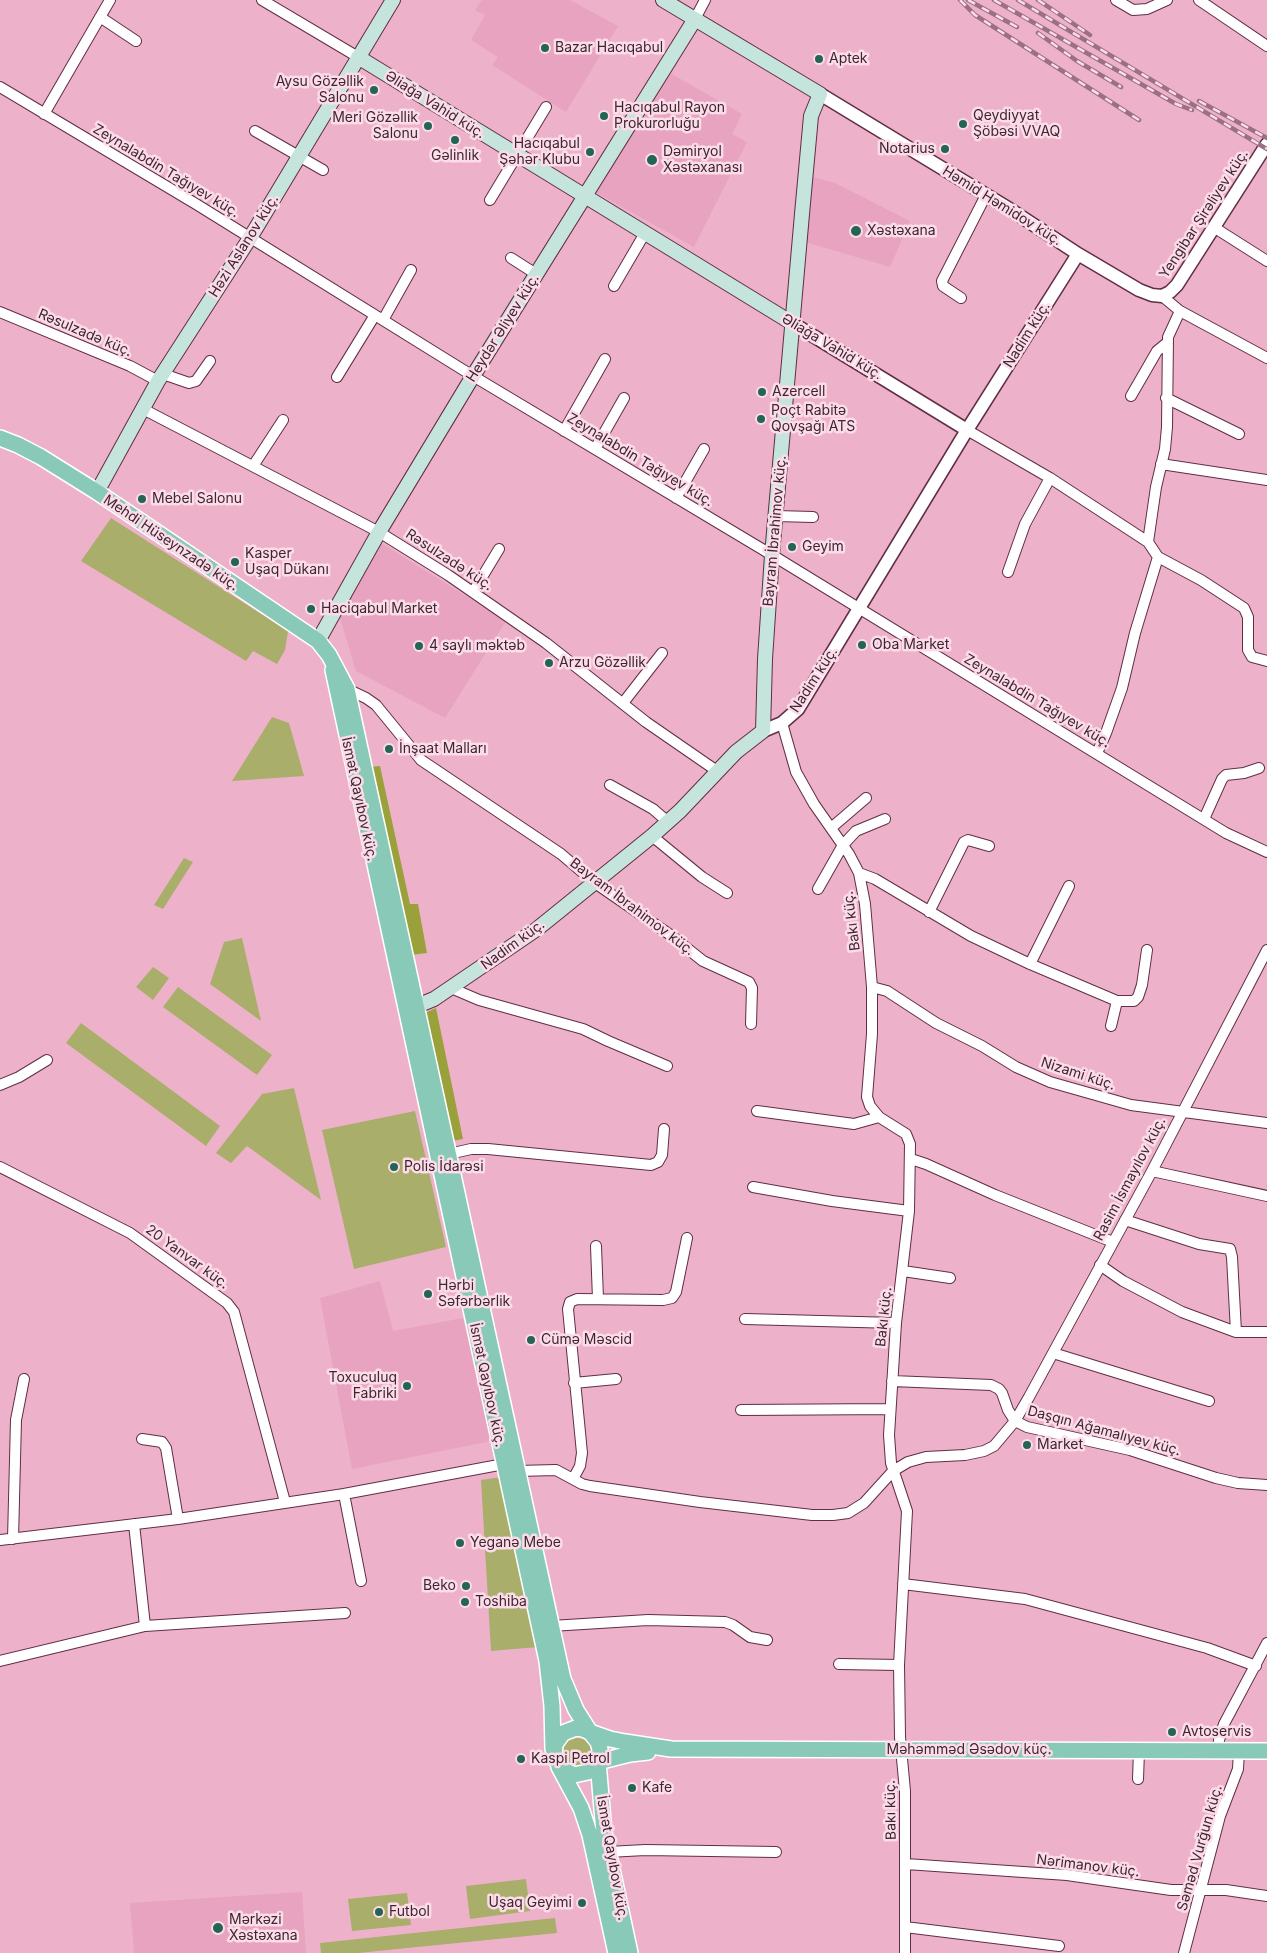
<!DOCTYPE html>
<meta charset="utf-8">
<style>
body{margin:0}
canvas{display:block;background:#eeb1ca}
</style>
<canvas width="1267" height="1953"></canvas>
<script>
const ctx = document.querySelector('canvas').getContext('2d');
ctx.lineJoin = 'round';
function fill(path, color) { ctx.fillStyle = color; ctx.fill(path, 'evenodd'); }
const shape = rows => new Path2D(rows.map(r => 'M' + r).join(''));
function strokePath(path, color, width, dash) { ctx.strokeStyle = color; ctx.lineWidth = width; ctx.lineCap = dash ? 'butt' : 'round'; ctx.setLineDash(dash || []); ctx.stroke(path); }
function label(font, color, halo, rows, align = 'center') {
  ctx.font = font + ' Inter,sans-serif'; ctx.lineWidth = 5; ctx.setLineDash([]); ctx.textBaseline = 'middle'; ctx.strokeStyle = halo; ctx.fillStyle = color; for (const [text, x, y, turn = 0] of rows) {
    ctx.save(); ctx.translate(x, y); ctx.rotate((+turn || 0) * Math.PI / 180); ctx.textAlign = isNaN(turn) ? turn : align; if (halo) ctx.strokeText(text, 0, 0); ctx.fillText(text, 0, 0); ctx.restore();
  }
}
const built = shape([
 [482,0,570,0,618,26,566,112,492,65,498,57,471,40,485,15,475,10],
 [670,73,742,114,732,134,747,142,694,247,595,192],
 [813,177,835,183,910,221,890,267,805,242],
 [381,543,506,621,445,718,356,671,340,618],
 [380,1281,393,1331,463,1318,491,1441,352,1469,320,1298],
 [302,1892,306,1953,134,1953,130,1903]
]);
const green = shape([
 [111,518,288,631,285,650,277,664,253,651,246,661,81,561],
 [272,717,289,723,304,776,232,781],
 [184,858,193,862,163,909,154,905],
 [242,938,261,1021,210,984,224,942],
 [153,967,169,978,153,1000,136,987],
 [178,987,272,1055,257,1075,163,1007],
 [81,1023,220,1126,206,1146,66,1043],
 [294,1088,321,1200,247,1146,231,1163,216,1153,262,1094],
 [415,1111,446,1247,354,1269,322,1130],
 [502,1477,538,1647,491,1651,481,1480],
 '563 1752a14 14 0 1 1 28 0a14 14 0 1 1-28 0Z',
 [526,1879,530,1911,470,1919,466,1886],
 [407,1893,411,1925,352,1931,348,1899],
 [555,1918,557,1933,358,1953,321,1953,320,1943]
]);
const forest = shape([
 [380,766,410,904,418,904,427,953,411,955,370,767],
 [436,1008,463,1139,452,1141,425,1013]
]);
const minor = shape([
 [262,0,358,57],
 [1116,0,1133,10,1147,9,1167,0],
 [1199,0,1267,46],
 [100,17,136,41],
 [695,19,705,0],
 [0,87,196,204,473,376,772,555,1226,833,1267,852],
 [44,114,110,0],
 [255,131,323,170],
 [490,200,546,107],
 [1215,228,1267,261],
 [511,258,536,274],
 [614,286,645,233],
 [1162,296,1180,311,1267,358],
 [961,298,943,286,942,281,986,195],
 [0,312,130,366,158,381],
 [383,320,411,270],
 [163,374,189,383,196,381,210,361],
 [337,377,375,315],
 [1131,396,1157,351,1168,342],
 [1166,398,1239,434],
 [143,409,379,532,448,575,546,643,646,722,717,771],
 [967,430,1050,478,1148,542,1158,557,1201,580,1244,608,1248,617,1248,650,1252,657,1267,661],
 [564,431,605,359],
 [595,449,624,398],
 [1161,464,1267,480],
 [253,466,283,420],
 [676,498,704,449],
 [776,516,813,517],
 [1148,542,1156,487,1165,449,1167,427,1168,337,1180,311],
 [1008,572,1025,524,1050,478],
 [473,592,499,549],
 [347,689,366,698,376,705,421,760,561,854,595,883,669,934,703,961,749,982,752,988,751,1024],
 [623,703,662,653],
 [782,723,796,772,814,804,849,854,859,873,865,904,872,987,872,1034,867,1097,870,1106,879,1117,906,1134,910,1144,909,1211,896,1323,889,1435,891,1463,907,1511,899,1665,900,1737,905,1791,905,1953],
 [1097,753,1106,733,1122,688,1135,633,1158,557],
 [610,785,653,809,668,822],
 [1204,819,1222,779,1226,775,1244,773,1259,768],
 [831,828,866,798],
 [652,836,702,877,727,893],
 [859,873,875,879,971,936,1030,964,1117,1001,1134,1001,1138,997,1142,985,1147,950],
 [818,889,843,845,856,831,885,819],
 [929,912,964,842,968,840,989,846],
 [1030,964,1069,886],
 [872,987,887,991,936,1023,982,1046,1016,1067,1050,1082,1131,1105,1267,1123],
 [451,988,479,1000,583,1029,608,1041,667,1066],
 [1111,1026,1117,1001],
 [0,1085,19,1077,47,1060],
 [757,1111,854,1124,879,1117],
 [449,1154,471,1149,488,1149,651,1165,658,1162,662,1155,664,1129],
 [911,1159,926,1164,995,1195,1113,1242],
 [0,1167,130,1233,227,1303,234,1312,285,1502],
 [1152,1171,1267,1196],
 [753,1187,832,1201,909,1211],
 [1125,1220,1199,1244,1230,1249,1232,1257,1236,1332],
 [596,1246,598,1299],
 [1100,1265,1123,1281,1182,1312,1236,1332,1267,1332],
 [903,1271,950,1278],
 [745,1319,896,1323],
 [1053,1353,1209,1401],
 [892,1381,991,1385,999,1389,1002,1393,1008,1410,1015,1421,1027,1427,1130,1450,1216,1478,1238,1483,1267,1485],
 [574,1383,616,1379],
 [741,1410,890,1409],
 [142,1439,162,1442,166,1448,178,1519],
 [517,1471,556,1470,582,1484,590,1486,700,1502,812,1515,833,1515,848,1513,864,1503,893,1471,908,1462,926,1457,965,1455,984,1451,994,1446,1015,1421,1029,1397,1152,1171,1267,950],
 [573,1479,580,1466,582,1453,568,1309,570,1302,577,1299,663,1300,672,1298,676,1292,687,1238],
 [344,1494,361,1581],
 [134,1524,145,1626],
 [13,1539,16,1420,24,1379],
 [0,1540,178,1519,344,1494,504,1464],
 [903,1584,1025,1599,1207,1648,1256,1666],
 [551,1626,648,1620,725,1622,733,1625,750,1637,767,1640],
 [0,1661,145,1626,345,1613],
 [839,1664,899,1665],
 [1218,1751,1219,1740,1224,1724,1267,1643],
 [1138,1779,1139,1751],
 [608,1852,645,1850,776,1852],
 [906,1864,1067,1875,1171,1890,1226,1890,1267,1896],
 [905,1927,1059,1946],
 [1184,1953,1220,1816,1238,1769,1239,1751]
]);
const tertiary = shape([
 [820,94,1011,210,1078,254,1139,290,1152,295,1162,296,1170,292,1177,285,1267,144],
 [792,323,967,430],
 [763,731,782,723,798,709,967,430,1078,254]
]);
const secondary = shape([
 [358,57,792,323],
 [97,492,158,381,250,238,393,0],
 [318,641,379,532,473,376,695,19],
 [406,1008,417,1006,434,999,537,929,652,836,680,811,736,752,763,731,765,659,772,555,802,214,810,127,811,116,820,94,663,0]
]);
const primary = shape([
 [0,438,18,445,41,457,97,492,318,641,329,655,347,689,563,1679,576,1710,590,1732,598,1742,600,1749,598,1762,588,1772,574,1775,562,1769,554,1757,555,1744,563,1733,576,1728,583,1729,590,1732,610,1739,625,1742,671,1749,1267,1751],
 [333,670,547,1661,552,1706,553,1749],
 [559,1767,581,1808,590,1835,616,1953],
 [630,1953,604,1832,598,1762,630,1754,648,1752]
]);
const rail = shape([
 [960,0,975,15,1139,120],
 [968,0,1017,27],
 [994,0,1176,104,1192,110],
 [1018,0,1267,149],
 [1038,0,1090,35],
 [1038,33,1077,61,1121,87],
 [1199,101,1267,138]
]);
const markers = [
 [545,48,5,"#236453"],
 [819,59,5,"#236453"],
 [374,90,5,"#236453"],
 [604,116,5,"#236453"],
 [963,124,5,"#236453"],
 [428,126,5,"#236453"],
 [455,140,5,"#236453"],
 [945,149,5,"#236453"],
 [590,152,5,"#236453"],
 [652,160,6,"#236453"],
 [856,231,6,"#236453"],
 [762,392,5,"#236453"],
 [761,419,5,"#236453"],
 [142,499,5,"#236453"],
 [792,547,5,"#236453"],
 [235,562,5,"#236453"],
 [311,609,5,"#236453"],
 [862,645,5,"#236453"],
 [419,646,5,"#236453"],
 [549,663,5,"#236453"],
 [389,749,5,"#236453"],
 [394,1167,5,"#236453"],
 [428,1294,5,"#236453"],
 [531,1340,5,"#236453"],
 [407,1386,5,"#236453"],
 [1027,1445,5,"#236453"],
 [460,1543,5,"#236453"],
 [466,1586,5,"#236453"],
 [465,1602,5,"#236453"],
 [1172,1732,5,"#236453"],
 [521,1759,5,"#236453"],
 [632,1788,5,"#236453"],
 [582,1903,5,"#236453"],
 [379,1912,5,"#236453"],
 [218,1928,6,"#236453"]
];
const poiNames = [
 ["Bazar Hacıqabul",555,48],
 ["Aptek",829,59],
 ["Aysu Gözəllik",364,82,"right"],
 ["Salonu",364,98,"right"],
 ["Hacıqabul Rayon",614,108],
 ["Prokurorluğu",614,124],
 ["Qeydiyyat",973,116],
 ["Şöbəsi VVAQ",973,132],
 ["Meri Gözəllik",418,118,"right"],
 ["Salonu",418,134,"right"],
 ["Hacıqabul",580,144,"right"],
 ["Şəhər Klubu",580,160,"right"],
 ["Notarius",935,149,"right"],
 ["Dəmiryol",663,152],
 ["Xəstəxanası",663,168],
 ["Gəlinlik",455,156,"center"],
 ["Xəstəxana",867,231],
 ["Azercell",772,392],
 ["Poçt Rabitə",771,411],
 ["Qovşağı ATS",771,427],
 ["Mebel Salonu",152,499],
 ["Geyim",802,547],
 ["Kasper",245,554],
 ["Uşaq Dükanı",245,570],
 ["Haciqabul Market",321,609],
 ["Oba Market",872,645],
 ["4 saylı məktəb",429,646],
 ["Arzu Gözəllik",559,663],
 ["İnşaat Malları",399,749],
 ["Polis İdarəsi",404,1167],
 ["Hərbi",438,1286],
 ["Səfərbərlik",438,1302],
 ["Cümə Məscid",541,1340],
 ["Toxuculuq",397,1378,"right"],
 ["Fabriki",397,1394,"right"],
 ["Market",1037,1445],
 ["Yeganə Mebe",470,1543],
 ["Beko",456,1586,"right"],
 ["Toshiba",475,1602],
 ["Avtoservis",1182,1732],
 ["Kaspi Petrol",531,1759],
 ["Kafe",642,1788],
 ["Uşaq Geyimi",572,1903,"right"],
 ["Futbol",389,1912],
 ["Mərkəzi",229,1920],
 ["Xəstəxana",229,1936]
];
const streetNames = [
 ["Əliağa Vahid küç.",435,105,32],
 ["Zeynalabdin Tağıyev küç.",166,171,31],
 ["Həmid Həmidov küç.",1002,206,32],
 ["Yengibar Şirəliyev küç.",1204,214,-57],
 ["Həzi Aslanov küç.",244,246,-58],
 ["Heydər Əliyev küç.",503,328,-58],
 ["Rəsulzadə küç.",85,333,23],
 ["Nadim küç.",1027,335,-58],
 ["Əliağa Vahid küç.",832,347,31],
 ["Zeynalabdin Tağıyev küç.",640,460,31],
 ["Bayram İbrahimov küç.",775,531,-85],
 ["Mehdi Hüseynzadə küç.",171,543,34],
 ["Rəsulzadə küç.",449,560,33],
 ["Nadim küç.",814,680,-57],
 ["Zeynalabdin Tağıyev küç.",1037,701,31],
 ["İsmət Qayıbov küç.",359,799,78],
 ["Bayram İbrahimov küç.",632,907,37],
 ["Bakı küç.",852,921,-97],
 ["Nadim küç.",513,945,-36],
 ["Nizami küç.",1078,1074,18],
 ["Rasim İsmayılov küç.",1130,1179,-62],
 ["20 Yanvar küç.",187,1257,36],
 ["Bakı küç.",884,1317,-84],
 ["İsmət Qayıbov küç.",487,1385,78],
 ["Daşqın Ağamalıyev küç.",1104,1431,15],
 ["Məhəmməd Əsədov küç.",969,1750],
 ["Bakı küç.",891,1810,-91],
 ["Səməd Vurğun küç.",1200,1848,-74],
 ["İsmət Qayıbov küç.",612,1858,80],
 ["Nərimanov küç.",1088,1866,7]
];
fill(built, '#e7a3bf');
fill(green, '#a9ae6a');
fill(forest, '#9aa03a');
strokePath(minor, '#602e45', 12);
strokePath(tertiary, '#602e45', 15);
strokePath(secondary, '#602e45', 16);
strokePath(primary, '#fff', 18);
strokePath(minor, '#fff', 10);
strokePath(tertiary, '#fff', 12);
strokePath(secondary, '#c4e4dc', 14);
strokePath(primary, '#89c9b8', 15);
strokePath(rail, '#9c7083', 4.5);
strokePath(rail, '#fcdce8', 2.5, [8]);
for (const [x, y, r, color] of markers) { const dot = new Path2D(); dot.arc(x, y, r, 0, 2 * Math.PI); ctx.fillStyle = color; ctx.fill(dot); strokePath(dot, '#fcdce8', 2); }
label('14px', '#3d2630', '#fcdce8', poiNames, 'left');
label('14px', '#3d2630', '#fcdce8', streetNames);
</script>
